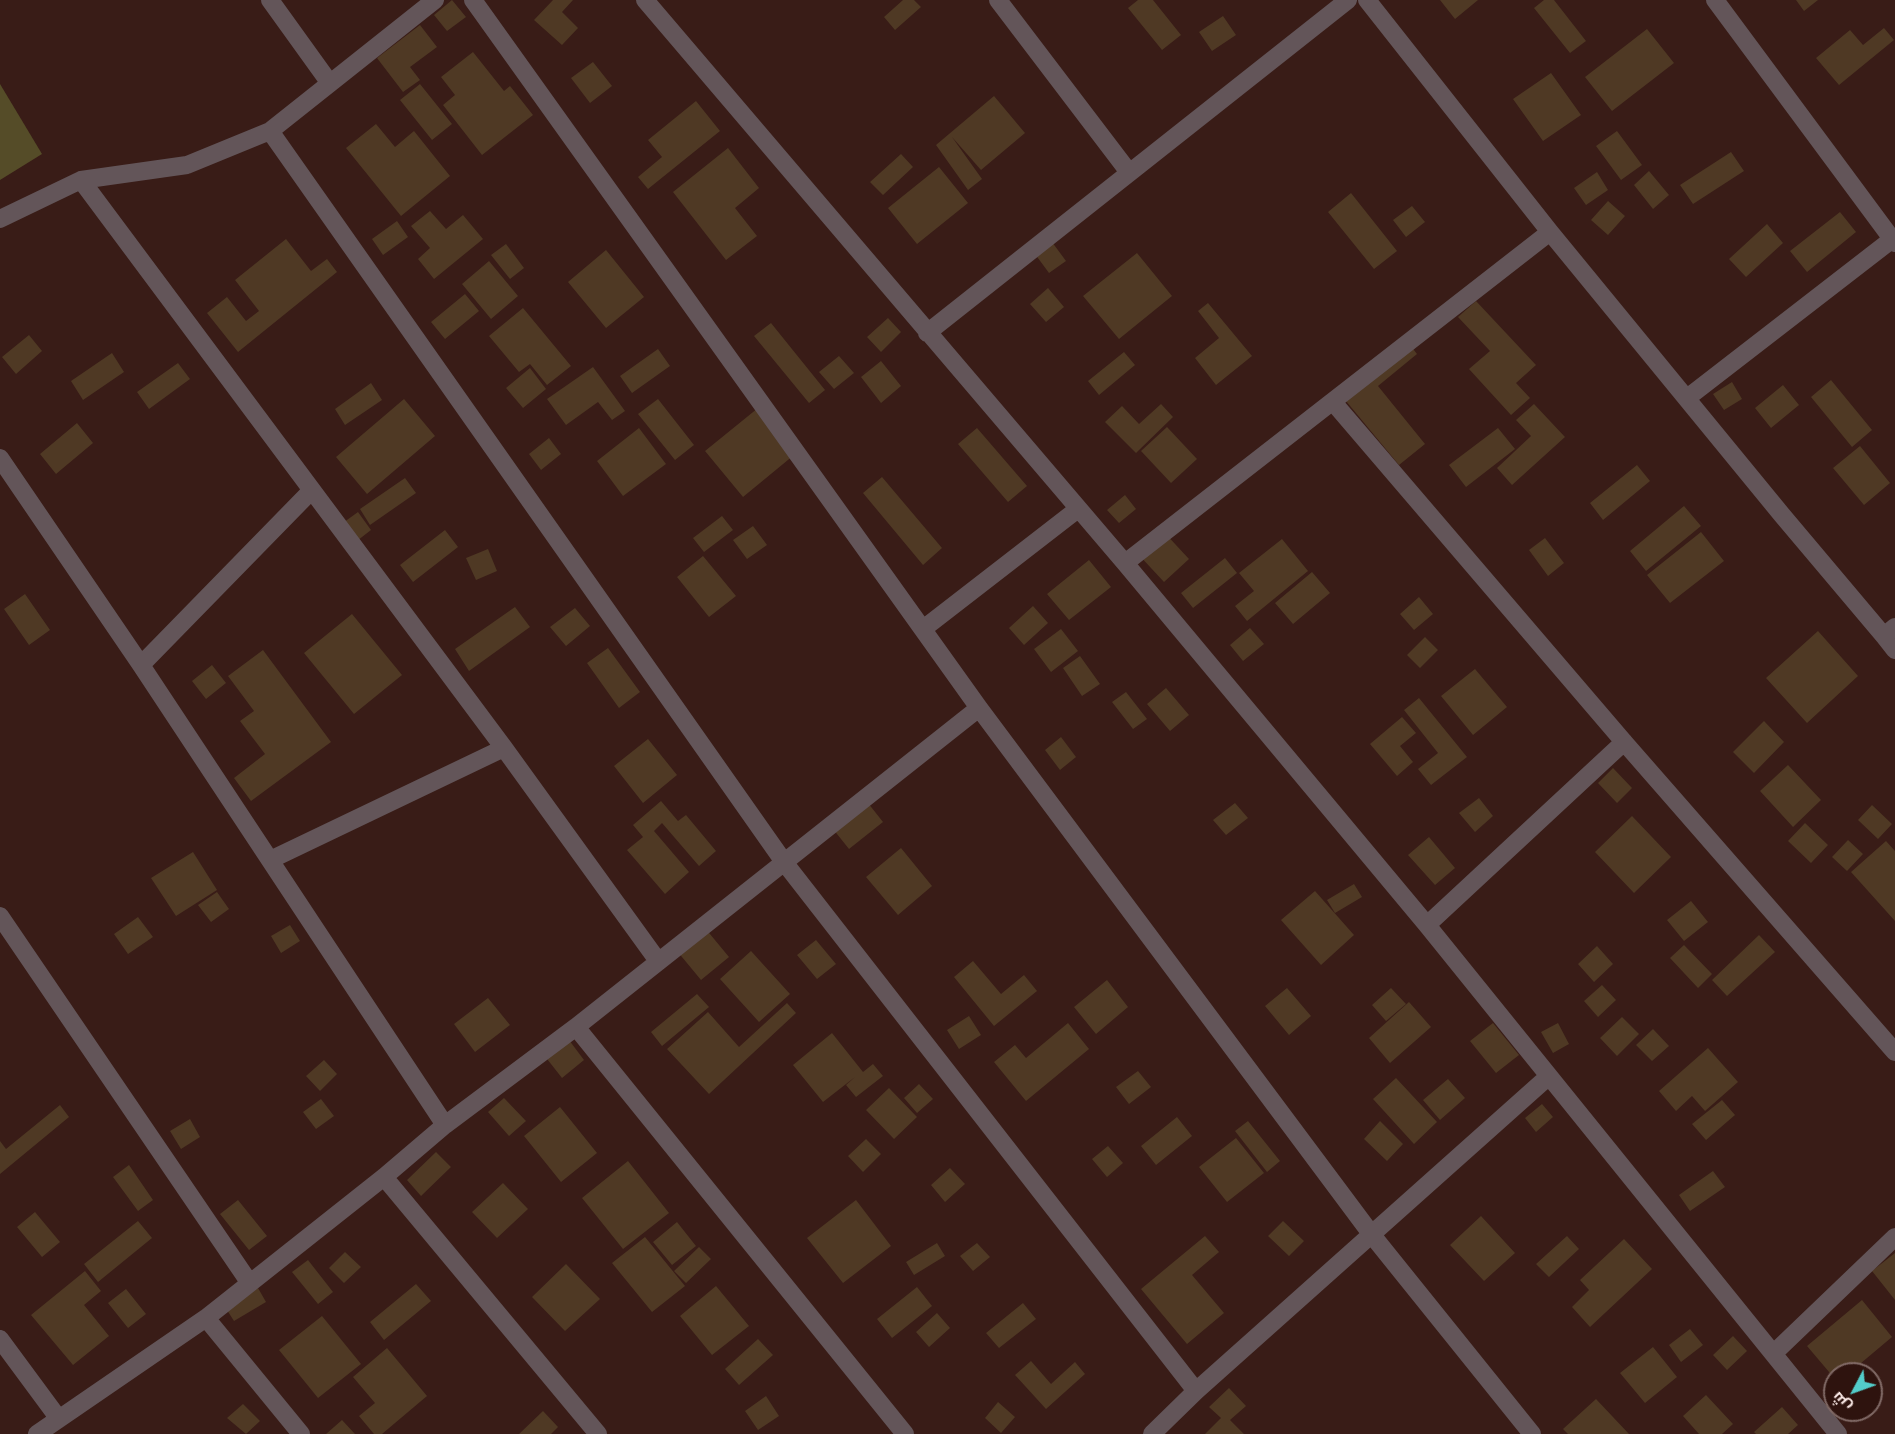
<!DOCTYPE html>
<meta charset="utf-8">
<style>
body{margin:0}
#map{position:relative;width:1895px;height:1434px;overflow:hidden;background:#391c17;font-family:Inter,Cairo,sans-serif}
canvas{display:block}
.north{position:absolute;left:1823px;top:1362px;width:60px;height:60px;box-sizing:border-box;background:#2e130e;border:2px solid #816a66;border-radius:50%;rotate:229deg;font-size:16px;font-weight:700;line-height:24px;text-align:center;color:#fdece9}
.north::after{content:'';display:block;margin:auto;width:21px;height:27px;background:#53cdca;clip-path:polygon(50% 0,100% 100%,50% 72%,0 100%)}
</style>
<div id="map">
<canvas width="1895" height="1434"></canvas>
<div class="north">ش</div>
</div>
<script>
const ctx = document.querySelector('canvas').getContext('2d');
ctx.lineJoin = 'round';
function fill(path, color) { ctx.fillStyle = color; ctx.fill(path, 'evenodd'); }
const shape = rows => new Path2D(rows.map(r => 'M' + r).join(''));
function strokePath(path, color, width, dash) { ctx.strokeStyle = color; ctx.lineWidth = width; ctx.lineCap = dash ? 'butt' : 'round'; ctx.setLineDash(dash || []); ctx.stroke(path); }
const green = shape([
 [0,84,42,154,0,180]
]);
const building = shape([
 [452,0,466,17,447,31,434,15],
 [553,0,573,0,562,12,578,28,562,45,534,20],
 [903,0,914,0,921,7,895,30,884,17],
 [1138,0,1153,0,1181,35,1162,50,1128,8],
 [1440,0,1478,0,1455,19],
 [1544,0,1554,0,1586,41,1570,53,1534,8],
 [1796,0,1818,0,1804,11],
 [1223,16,1236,35,1212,51,1199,32],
 [420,25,437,47,410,67,420,80,403,92,377,58],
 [1884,28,1894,40,1839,85,1816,58,1850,30,1863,45],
 [1647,29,1674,63,1612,111,1585,77],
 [473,52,504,91,510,86,533,115,482,155,443,105,455,95,441,77],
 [593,62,612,86,590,103,571,78],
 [1551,73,1581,115,1543,141,1513,99],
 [420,84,452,124,432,140,400,100],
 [994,96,1025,133,981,170,952,137,982,179,968,190,936,145],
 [696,101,720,131,648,189,638,177,662,157,648,140],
 [376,124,395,147,414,131,450,176,401,216,346,148],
 [1617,131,1642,165,1621,180,1596,146],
 [728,148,759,188,735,208,757,236,726,260,673,192],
 [1731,152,1744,171,1693,204,1680,185],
 [901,154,913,167,883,195,870,182],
 [939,167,968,203,917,244,888,208],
 [1649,171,1669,195,1653,209,1634,185],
 [1597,172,1608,190,1586,205,1574,188],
 [1351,193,1397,251,1374,269,1328,212],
 [1608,201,1625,216,1608,235,1591,220],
 [1412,206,1425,222,1406,237,1393,220],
 [430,211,446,229,463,215,483,239,434,279,418,259,430,248,411,226],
 [1840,212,1856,232,1807,272,1790,251],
 [397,221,408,237,383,255,372,239],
 [1767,224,1783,243,1746,277,1729,259],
 [286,239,311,271,327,259,337,272,238,352,207,313,227,297,246,321,259,311,235,280],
 [1052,242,1066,261,1049,273,1035,254],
 [506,244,524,268,510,279,491,255],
 [606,250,644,297,606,328,568,282],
 [1137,253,1172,296,1119,339,1083,296],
 [489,261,518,296,491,319,462,284],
 [1048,288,1064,307,1046,322,1030,304],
 [465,294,479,311,445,339,431,322],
 [1476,301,1536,365,1516,383,1530,398,1511,415,1469,369,1490,351,1458,317],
 [1208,303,1252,356,1216,385,1195,358,1219,338,1198,311],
 [523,308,571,366,547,385,530,364,519,372,489,336],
 [888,318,901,332,881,352,867,337],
 [771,323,825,390,809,403,754,336],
 [29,335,42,351,16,374,2,357],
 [1407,341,1417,354,1378,386,1425,444,1399,465,1341,395],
 [658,349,670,366,632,393,620,376],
 [1124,352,1135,365,1099,395,1088,381],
 [112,353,124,372,83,400,71,381],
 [839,356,854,373,834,389,819,372],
 [881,361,901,386,881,403,861,377],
 [178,363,190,379,149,409,137,392],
 [593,367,625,411,612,420,598,402,566,425,547,399],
 [530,368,546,389,523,408,506,388],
 [1831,380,1872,430,1852,447,1811,397],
 [1732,382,1742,399,1724,410,1713,394],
 [371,383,382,400,345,425,335,409],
 [1783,385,1799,405,1771,428,1755,408],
 [404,399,435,436,367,494,336,457],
 [658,399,694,445,675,460,638,414],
 [1161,404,1173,417,1136,453,1105,422,1122,406,1139,424],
 [1534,404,1565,437,1512,485,1497,468,1531,436,1516,420],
 [758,408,794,455,743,497,705,451],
 [77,423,93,443,56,474,40,454],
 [1167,427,1197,459,1171,483,1141,451],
 [639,428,666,464,623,496,597,461],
 [977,428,1027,486,1008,502,958,444],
 [1498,428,1515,449,1466,487,1449,465],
 [549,438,561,454,541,470,529,454],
 [1860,446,1890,483,1864,505,1833,468],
 [1637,465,1650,481,1603,520,1590,503],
 [882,477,942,548,923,565,863,493],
 [405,478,416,493,370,525,360,509],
 [1125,495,1136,509,1119,523,1107,510],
 [1684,506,1701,526,1646,571,1630,551],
 [358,512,371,530,353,544,340,525],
 [722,516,733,530,704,552,693,538],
 [753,526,767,545,747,559,733,540],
 [445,530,458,547,413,582,400,565],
 [1163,531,1189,559,1164,582,1138,554],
 [1701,532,1724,561,1670,603,1647,575],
 [1545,538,1564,563,1548,576,1529,550],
 [1282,539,1308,571,1247,621,1235,606,1254,591,1239,573],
 [488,549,497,571,476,580,466,558],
 [703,556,736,596,709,617,677,577],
 [1225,558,1237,573,1193,608,1181,593],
 [1089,560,1111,587,1069,620,1047,594],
 [1312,572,1330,593,1293,624,1275,603],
 [25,594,50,630,29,645,4,609],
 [1419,597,1433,614,1414,630,1400,614],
 [1033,606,1048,623,1024,645,1009,628],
 [515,607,530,627,469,671,455,649],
 [575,608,590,626,566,646,550,627],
 [352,614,402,675,354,714,304,653],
 [1250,628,1264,644,1243,661,1230,645],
 [1061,629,1078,651,1051,672,1034,649],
 [1818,631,1858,676,1807,723,1766,678],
 [1425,637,1438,650,1420,668,1407,655],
 [608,648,640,692,619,708,587,663],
 [263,650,331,742,251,801,234,778,265,754,240,721,254,711,228,676],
 [1080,656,1100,684,1082,696,1063,668],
 [212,665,226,683,206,699,192,681],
 [1475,669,1507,707,1473,735,1441,696],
 [1166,688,1189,715,1170,731,1147,704],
 [1126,692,1147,719,1133,729,1112,702],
 [1419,698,1467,757,1431,785,1418,769,1438,753,1404,710],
 [1402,717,1416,733,1400,746,1413,762,1397,776,1370,744],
 [1764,721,1784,742,1754,773,1733,752],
 [1061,737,1076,757,1060,770,1045,750],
 [648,739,677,775,643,803,614,766],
 [1788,765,1821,800,1793,827,1760,791],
 [1613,768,1632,788,1617,803,1598,783],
 [1479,798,1493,816,1475,832,1459,813],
 [661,801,678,821,686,815,716,851,699,866,662,823,654,831,689,872,665,894,627,850,643,837,633,825],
 [868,803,883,822,849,849,833,829],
 [1235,803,1248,818,1226,835,1213,820],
 [1872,805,1892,824,1878,839,1858,820],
 [1632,816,1671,857,1634,893,1595,852],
 [1805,823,1828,845,1811,863,1788,841],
 [1429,837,1455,868,1435,885,1408,855],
 [1848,840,1863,854,1847,871,1832,857],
 [1886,841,1895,851,1895,921,1851,872],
 [901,848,932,886,898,915,866,877],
 [193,852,217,890,176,916,151,878],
 [1354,884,1362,897,1335,913,1327,900],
 [1315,891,1354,935,1321,965,1281,920],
 [217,892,229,909,211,922,198,905],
 [1691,901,1708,922,1684,941,1667,920],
 [138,917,153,937,128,954,114,934],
 [290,925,300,941,281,953,271,936],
 [705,928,729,957,701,980,677,951],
 [1759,935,1775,952,1727,996,1712,980],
 [816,940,836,964,817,979,797,955],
 [1684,945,1712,974,1698,988,1670,958],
 [1597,946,1613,964,1594,982,1578,964],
 [751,951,790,994,759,1022,720,979],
 [973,961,1001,994,1024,975,1037,991,994,1026,954,977],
 [1107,980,1128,1007,1096,1034,1074,1007],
 [1602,985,1616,1000,1598,1017,1584,1001],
 [1287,988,1311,1016,1289,1035,1265,1006],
 [1391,988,1406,1004,1386,1021,1372,1005],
 [697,994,709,1007,662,1046,651,1032],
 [488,998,510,1025,475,1052,454,1024],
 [1409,1002,1431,1027,1390,1063,1369,1038],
 [787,1003,796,1013,709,1094,667,1049,708,1012,739,1047],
 [969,1016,981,1035,959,1049,947,1030],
 [1622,1017,1639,1034,1617,1056,1600,1038],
 [1068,1023,1089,1049,1026,1101,994,1062,1015,1045,1026,1058],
 [1493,1023,1519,1055,1496,1073,1470,1041],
 [1558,1023,1569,1044,1553,1053,1541,1032],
 [1653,1029,1669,1046,1652,1061,1636,1045],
 [563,1032,584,1060,562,1078,540,1050],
 [832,1033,863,1072,873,1064,883,1076,856,1097,846,1085,855,1077,823,1102,793,1065],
 [1708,1048,1738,1082,1705,1111,1692,1096,1676,1111,1659,1091],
 [324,1060,337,1074,320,1091,306,1076],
 [1138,1071,1151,1087,1129,1104,1116,1087],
 [1396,1078,1437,1122,1414,1144,1373,1099],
 [1448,1079,1465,1098,1440,1120,1423,1100],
 [919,1084,933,1099,917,1113,904,1098],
 [889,1088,917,1117,894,1139,866,1110],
 [504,1098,526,1121,509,1136,488,1112],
 [321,1099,334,1116,316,1129,303,1112],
 [1722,1100,1735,1115,1706,1140,1692,1124],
 [1542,1104,1553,1117,1536,1132,1525,1118],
 [60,1105,69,1117,0,1174,0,1141,6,1149],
 [560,1107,597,1153,561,1182,524,1136],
 [1177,1117,1192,1136,1156,1165,1141,1146],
 [190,1119,200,1137,181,1149,170,1131],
 [1248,1121,1280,1161,1267,1172,1235,1131],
 [1380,1121,1403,1144,1387,1161,1364,1139],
 [1236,1138,1264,1173,1227,1202,1199,1167],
 [866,1139,881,1154,863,1172,848,1156],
 [1108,1146,1123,1163,1107,1177,1092,1159],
 [436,1152,451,1167,421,1196,407,1180],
 [628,1161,669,1213,623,1249,582,1198],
 [129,1165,153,1200,138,1211,113,1177],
 [950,1168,965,1184,945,1202,931,1185],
 [1713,1171,1725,1187,1690,1211,1679,1195],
 [503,1183,528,1209,497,1238,472,1212],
 [238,1200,267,1236,249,1250,220,1214],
 [856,1200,891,1246,843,1283,807,1238],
 [35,1212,60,1242,42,1257,17,1227],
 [1481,1216,1515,1253,1484,1281,1450,1245],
 [138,1221,152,1238,98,1282,84,1264],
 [1283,1221,1304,1241,1289,1256,1268,1236],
 [677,1222,696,1246,672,1265,653,1242],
 [1205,1236,1219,1252,1192,1275,1224,1313,1187,1344,1141,1289],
 [1567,1236,1579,1249,1549,1277,1536,1264],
 [645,1237,685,1286,652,1312,612,1263],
 [1624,1239,1652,1269,1590,1327,1572,1307,1589,1290,1580,1280],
 [937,1243,945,1256,914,1275,906,1262],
 [977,1243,990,1257,973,1271,960,1256],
 [699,1247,711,1259,686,1283,674,1271],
 [345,1252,361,1267,344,1283,329,1268],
 [1895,1253,1895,1300,1872,1271],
 [308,1260,333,1292,318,1304,292,1272],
 [566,1264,600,1299,565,1331,532,1297],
 [85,1271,101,1291,84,1305,109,1336,73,1365,31,1315],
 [416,1284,431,1301,384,1340,370,1322],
 [716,1286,749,1326,712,1355,680,1316],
 [917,1287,932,1306,892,1338,877,1319],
 [258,1288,266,1302,234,1321,225,1307],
 [126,1289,146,1314,128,1328,108,1303],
 [1862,1300,1892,1337,1848,1374,1835,1374,1835,1379,1807,1346],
 [1023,1303,1036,1319,999,1348,986,1333],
 [937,1313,950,1328,929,1347,916,1332],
 [322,1316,361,1364,318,1398,279,1350],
 [1690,1329,1703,1345,1681,1362,1669,1345],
 [1733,1336,1747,1351,1727,1370,1713,1355],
 [758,1339,773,1355,739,1385,725,1369],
 [1653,1347,1677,1377,1645,1403,1620,1373],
 [387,1348,427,1396,382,1434,374,1434,359,1416,375,1403,353,1377],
 [1031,1361,1051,1384,1075,1362,1085,1374,1046,1409,1015,1375],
 [1229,1388,1246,1406,1230,1420,1244,1434,1205,1434,1221,1418,1209,1407],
 [1706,1395,1733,1424,1722,1434,1699,1434,1683,1416],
 [766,1396,779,1416,758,1430,745,1411],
 [1596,1399,1629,1434,1568,1434,1563,1429],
 [998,1402,1015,1417,1001,1433,985,1418],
 [243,1404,260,1421,246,1434,227,1418],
 [1782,1407,1798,1425,1788,1434,1756,1434,1754,1432],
 [543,1411,558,1427,551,1434,519,1434],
 [342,1420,355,1434,326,1434]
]);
const street = shape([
 [270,0,329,82],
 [473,0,979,708,1372,1235,1532,1434],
 [645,0,1125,563,1427,925,1838,1434],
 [998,0,1128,171],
 [1367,0,1550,232,1782,515,1884,636,1895,627],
 [1715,0,1895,243],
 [270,131,784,862,1196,1391],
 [81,180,504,748,658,961],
 [0,219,81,180,187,165,270,131,435,0],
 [927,333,1348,0],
 [1687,398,1895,237],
 [1333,402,1624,742,1895,1052],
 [0,458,141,665,445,1125],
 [1125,563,1550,232],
 [923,629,1078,509],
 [1884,636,1895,650],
 [141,665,312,490],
 [270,860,504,748],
 [0,916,249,1282],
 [1427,925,1624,742],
 [576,1027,905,1434],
 [384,1177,598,1434],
 [206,1318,301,1434],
 [0,1339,59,1419],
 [1774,1353,1895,1237],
 [37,1434,206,1318,384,1177,445,1125,576,1027,979,708],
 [1152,1434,1196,1391,1549,1076]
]);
fill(green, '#554c28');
fill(building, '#4f3924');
strokePath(street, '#635559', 18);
</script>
